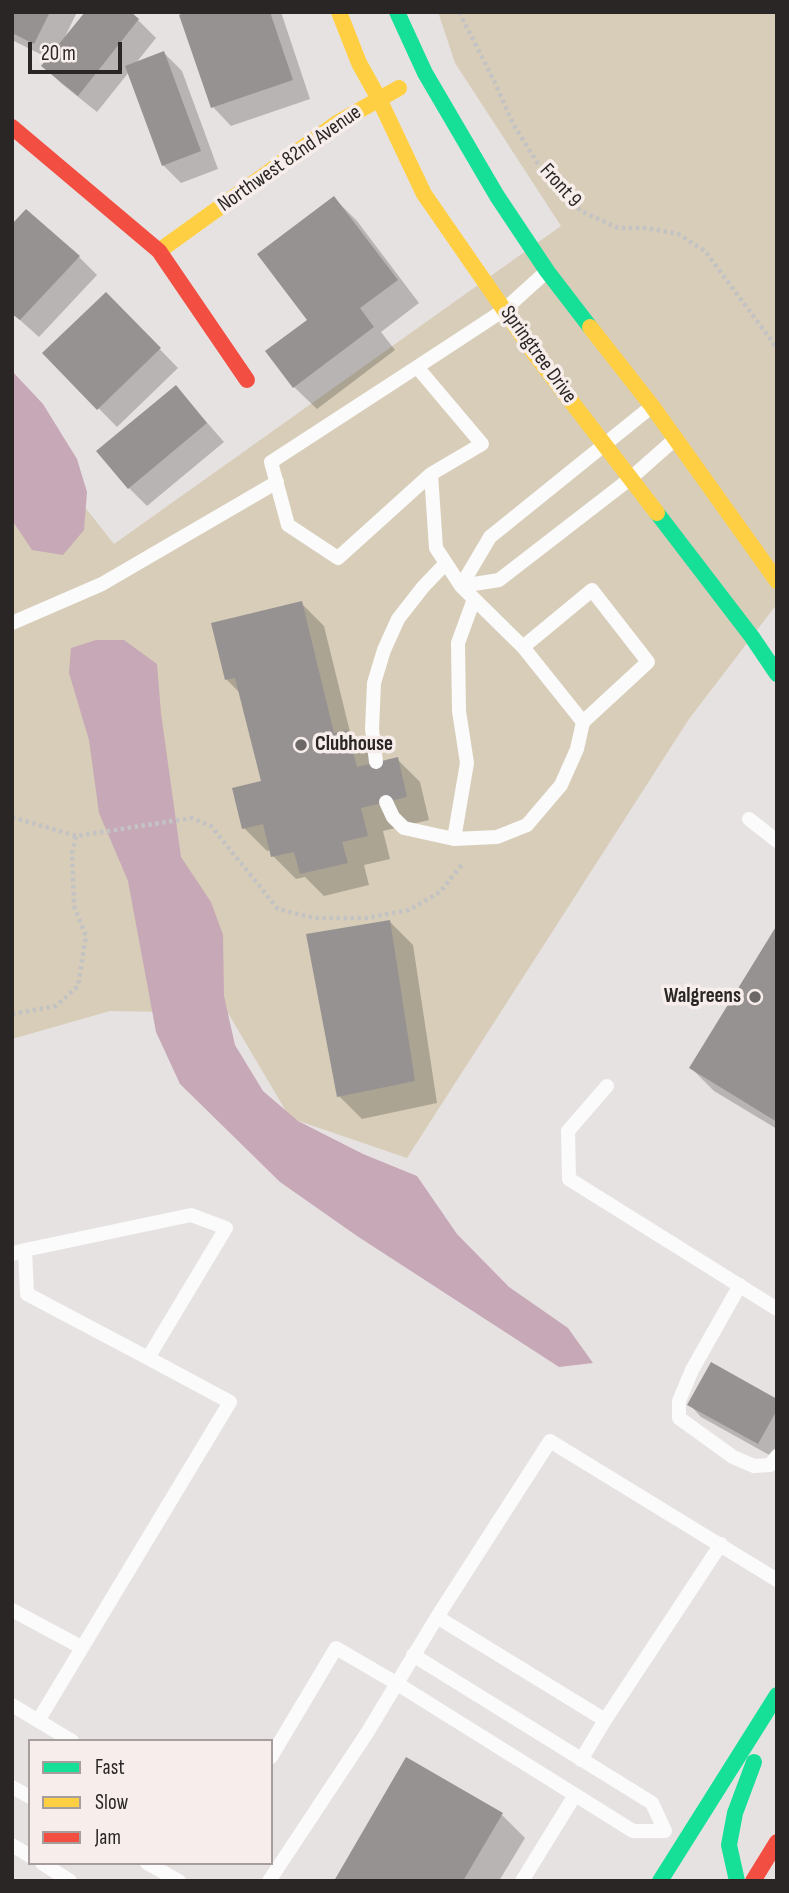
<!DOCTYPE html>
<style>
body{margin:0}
#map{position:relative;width:789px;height:1893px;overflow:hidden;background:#e7e2e2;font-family:"Sofia Sans Condensed",sans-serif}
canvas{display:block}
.frame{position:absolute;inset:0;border:14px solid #292625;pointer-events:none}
.legend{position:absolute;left:28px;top:1739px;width:245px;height:126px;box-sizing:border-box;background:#f7eeec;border:2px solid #a59e9c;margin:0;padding:9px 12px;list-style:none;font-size:21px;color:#292625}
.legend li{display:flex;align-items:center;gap:14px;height:35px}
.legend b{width:35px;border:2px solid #a59e9c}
.scale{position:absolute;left:28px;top:42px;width:94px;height:32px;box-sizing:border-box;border:4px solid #292625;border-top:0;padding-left:9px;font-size:21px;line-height:24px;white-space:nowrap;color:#292625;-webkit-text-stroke:5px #f7eeec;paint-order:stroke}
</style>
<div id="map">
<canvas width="789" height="1893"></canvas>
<div class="frame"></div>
<ul class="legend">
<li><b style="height:9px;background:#16e098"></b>Fast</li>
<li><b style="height:9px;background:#ffcf43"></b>Slow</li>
<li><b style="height:9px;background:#f24e42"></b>Jam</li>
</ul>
<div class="scale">20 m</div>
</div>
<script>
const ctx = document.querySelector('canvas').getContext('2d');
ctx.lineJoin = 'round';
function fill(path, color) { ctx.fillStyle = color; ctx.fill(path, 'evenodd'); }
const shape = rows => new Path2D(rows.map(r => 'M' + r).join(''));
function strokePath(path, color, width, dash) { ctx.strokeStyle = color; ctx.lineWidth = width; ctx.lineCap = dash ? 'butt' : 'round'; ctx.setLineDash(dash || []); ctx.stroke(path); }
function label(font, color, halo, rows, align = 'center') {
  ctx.font = font + ' "Sofia Sans Condensed",sans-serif'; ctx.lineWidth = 7; ctx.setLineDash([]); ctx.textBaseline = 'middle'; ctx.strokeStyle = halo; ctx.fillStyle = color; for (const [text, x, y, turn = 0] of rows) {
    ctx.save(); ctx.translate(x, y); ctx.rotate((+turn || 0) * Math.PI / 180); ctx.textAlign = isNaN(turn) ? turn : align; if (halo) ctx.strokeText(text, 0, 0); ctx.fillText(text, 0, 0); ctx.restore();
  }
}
const green = shape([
 [438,12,777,12,777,604,689,719,407,1158,290,1118,228,1013,110,1011,12,1039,12,415,114,544,561,226,455,63]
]);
const water = shape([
 [12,371,43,404,77,459,87,492,84,530,63,555,32,550,12,520],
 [96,640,124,640,157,664,161,713,181,857,211,902,223,935,224,996,235,1045,263,1091,298,1121,363,1154,417,1176,457,1234,509,1287,568,1328,593,1363,559,1367,357,1236,280,1182,180,1084,156,1032,128,881,99,813,89,740,69,673,71,648]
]);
const shadow = shape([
 [12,12,77,12,64,39,138,20,156,38,136,63,164,53,182,71,218,169,181,183,163,165,129,72,97,112,62,84,43,66,50,59,12,40],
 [181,12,281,12,310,99,231,126,213,107,184,15],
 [334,198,357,221,419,303,381,332,395,350,317,409,294,387],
 [79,257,97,275,39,337,12,313],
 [106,294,178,368,117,427,45,354],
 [176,387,224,442,147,506,129,488],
 [301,603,324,626,351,736,370,755,372,765,397,759,420,782,429,820,383,831,390,859,364,865,369,885,324,896,305,877,296,879,273,856,271,850,267,851,244,828,263,783,240,693,227,680],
 [390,922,413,945,437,1103,362,1119,339,1096],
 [777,929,777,1129,714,1091,691,1068],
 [777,1401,777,1445,771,1456,701,1417,689,1404],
 [502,1815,525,1838,499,1881,336,1881]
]);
const building = shape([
 [12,12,50,12,34,44,12,33],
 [85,12,131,12,139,19,78,96,41,66],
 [185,12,270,12,293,80,211,108,179,15],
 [164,51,201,151,162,166,125,66],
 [334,196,398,280,360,308,374,327,293,388,265,351,307,320,257,254],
 [26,209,80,256,20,320,12,314,12,224],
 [106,292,161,348,97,410,42,353],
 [176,385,207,423,128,489,96,451],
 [302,601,334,733,347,730,357,767,398,757,407,797,361,808,368,836,342,842,348,863,300,874,294,852,271,857,263,824,242,829,232,788,261,781,235,678,225,680,211,623],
 [390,920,415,1081,337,1097,306,934],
 [777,925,777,1122,689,1068],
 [711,1362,777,1399,777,1410,758,1444,687,1405],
 [406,1757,503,1813,463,1881,334,1881]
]);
const path = shape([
 [459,12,496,85,513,124,545,175,581,211,618,228,647,228,678,234,705,251,777,348],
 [12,817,76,836,192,818,211,826,278,909,314,918,366,918,409,910,440,892,464,862],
 [12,1014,56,1006,78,986,86,936,74,906,72,853,76,836]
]);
const lane = shape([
 [417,367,504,310,546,272],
 [431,474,482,444,417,367,271,462,288,525,338,558,431,474,436,548,461,586,523,647],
 [461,586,490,537,651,407],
 [461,586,499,580,631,478,675,439],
 [12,623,102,584,277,482],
 [376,762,372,729,374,683,384,650,398,619,423,587,446,563],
 [386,802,393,817,404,828,454,839,497,837,527,825,561,785,577,749,583,722,523,647,592,590,648,662,583,722],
 [749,819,777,841],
 [454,839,467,763,459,711,458,643,474,599],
 [607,1086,568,1131,569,1179,777,1309],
 [12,1254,25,1250,191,1215,226,1228,148,1358,27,1294,25,1250],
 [740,1285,692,1370,679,1401,679,1418,733,1457,754,1466,770,1465,777,1456],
 [12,1610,81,1647],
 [437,1617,605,1720,721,1544],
 [12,1705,72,1741],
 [38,1721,230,1402,148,1358],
 [271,1757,336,1648,396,1683,633,1831,665,1831,652,1803,413,1655],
 [581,1760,605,1720],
 [12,1787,30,1797],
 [12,1845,30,1856],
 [42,1863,70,1881],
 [147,1863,179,1881],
 [269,1881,367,1733,437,1617,550,1441,777,1580],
 [522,1881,575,1795]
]);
const fast = shape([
 [397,12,425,73,497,196,547,271,590,327],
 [657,513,752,637,777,674],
 [660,1881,777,1695],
 [737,1881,729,1845,735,1813,754,1762]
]);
const slow = shape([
 [339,12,359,63,379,99,424,194,534,353,657,513],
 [159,251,337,123,399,88],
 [590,327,652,406,777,581]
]);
const jam = shape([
 [12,127,159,251,247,380],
 [753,1881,777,1842]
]);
const markers = [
 [301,745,7,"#6c6867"],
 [755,997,7,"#6c6867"]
];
const streetNames = [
 ["Northwest 82nd Avenue",290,159,-35],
 ["Front 9",560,186,48],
 ["Springtree Drive",538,355,54]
];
const poiNames = [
 ["Clubhouse",315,745],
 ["Walgreens",741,997,"right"]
];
fill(green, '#d8cdb8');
fill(water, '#c7a8b7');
fill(shadow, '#0003');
fill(building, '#969292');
strokePath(path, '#c4c3c3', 4.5, [3.5, 3.5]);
strokePath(lane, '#fbfbfb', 14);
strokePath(fast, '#16e098', 16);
strokePath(slow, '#ffcf43', 16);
strokePath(jam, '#f24e42', 16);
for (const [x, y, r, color] of markers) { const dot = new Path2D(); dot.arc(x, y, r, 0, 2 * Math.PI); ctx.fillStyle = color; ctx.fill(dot); strokePath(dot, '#f7eeec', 2.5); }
label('21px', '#292625', '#f7eeec', streetNames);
label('bold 21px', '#292625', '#f7eeec', poiNames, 'left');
</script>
